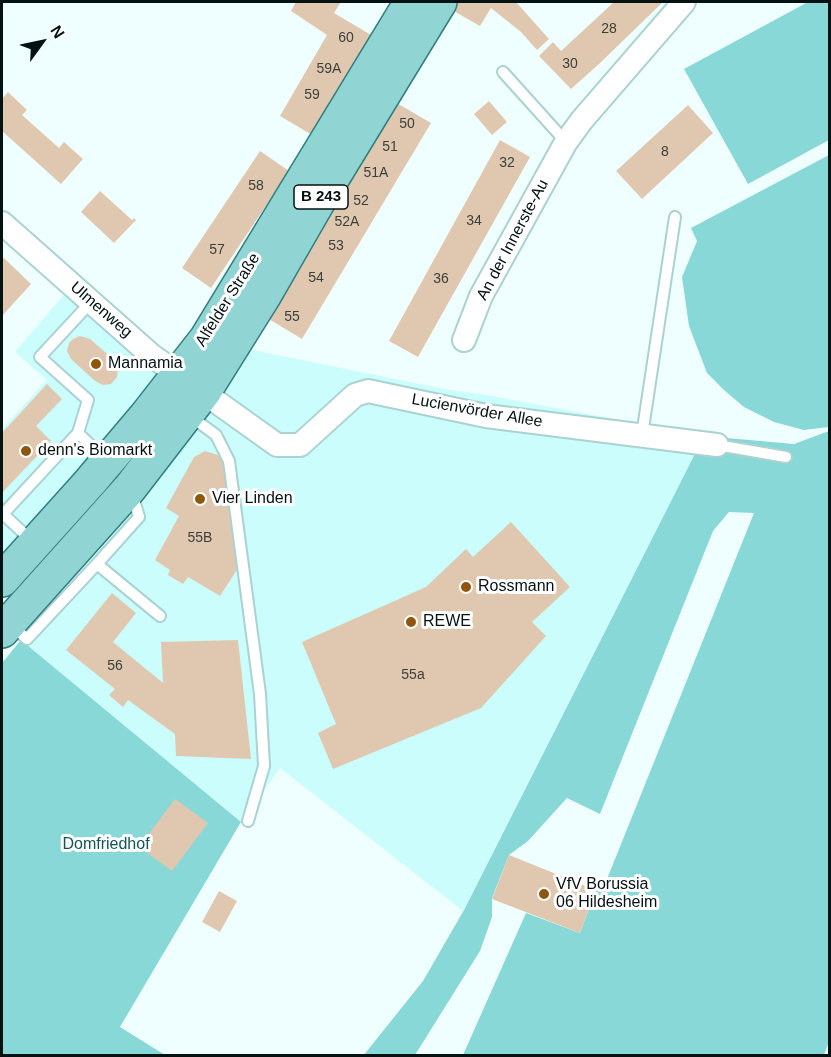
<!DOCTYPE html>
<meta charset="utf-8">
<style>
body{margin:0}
#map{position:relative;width:831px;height:1057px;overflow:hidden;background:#efffff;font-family:Arial,sans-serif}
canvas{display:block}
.frame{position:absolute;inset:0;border:3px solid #041212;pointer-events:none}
.north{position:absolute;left:12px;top:12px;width:60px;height:60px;-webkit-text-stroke:4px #fff;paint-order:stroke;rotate:57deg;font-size:16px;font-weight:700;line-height:24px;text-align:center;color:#041212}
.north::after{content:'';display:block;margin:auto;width:21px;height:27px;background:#041212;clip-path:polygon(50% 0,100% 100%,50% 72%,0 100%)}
</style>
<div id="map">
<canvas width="831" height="1057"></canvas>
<div class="frame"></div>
<div class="north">N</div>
</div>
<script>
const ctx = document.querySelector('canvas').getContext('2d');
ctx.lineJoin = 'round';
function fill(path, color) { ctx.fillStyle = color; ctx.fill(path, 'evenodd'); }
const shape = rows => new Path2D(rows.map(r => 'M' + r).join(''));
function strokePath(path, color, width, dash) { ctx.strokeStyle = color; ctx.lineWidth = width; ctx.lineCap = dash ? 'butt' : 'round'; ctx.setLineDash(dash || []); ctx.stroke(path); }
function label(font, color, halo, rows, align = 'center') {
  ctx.font = font + ' Arial,sans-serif'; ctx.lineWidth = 6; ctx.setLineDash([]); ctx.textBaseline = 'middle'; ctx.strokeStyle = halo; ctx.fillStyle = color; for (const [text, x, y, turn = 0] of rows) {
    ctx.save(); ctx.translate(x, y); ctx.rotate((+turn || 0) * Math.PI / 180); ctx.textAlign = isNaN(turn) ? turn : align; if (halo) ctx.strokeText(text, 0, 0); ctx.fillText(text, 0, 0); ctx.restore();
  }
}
const built = shape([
 [68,290,189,401,228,345,444,389,486,395,704,436,463,911,280,768,241,822,21,640,38,621,2,590,2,429,47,380,15,352]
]);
const green = shape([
 [808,2,829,2,829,140,748,184,684,69],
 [829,155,829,427,804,430,774,422,744,407,725,391,707,373,689,326,682,277,697,241,691,228],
 [829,431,830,1039,824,1055,463,1055,526,913,580,933,596,890,605,884,754,513,729,512,713,531,600,814,567,798,528,841,509,855,492,898,492,917,480,951,415,1055,363,1056,423,981,464,910,704,436,794,444],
 [21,640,241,822,120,1027,165,1055,2,1056,2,663]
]);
const building = shape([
 [296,2,341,2,334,13,371,35,312,135,280,116,327,35,291,11],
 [455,2,516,2,549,39,537,50,521,32,491,8,480,26,450,9],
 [614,2,663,2,599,64,571,89,539,56,553,42,561,51],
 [8,92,27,110,22,115,59,148,64,142,83,159,61,184,2,131,2,99],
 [489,101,507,122,492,135,474,114],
 [395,102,431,123,302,339,267,318],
 [688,105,713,133,642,199,616,171],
 [500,140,530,157,418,357,389,341],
 [260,151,289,171,211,288,182,268],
 [100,191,132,220,134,218,136,220,114,243,81,212],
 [4,258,31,284,2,316,2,261],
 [80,336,90,339,113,359,118,369,117,377,111,384,103,385,95,381,71,359,67,351,69,343,73,339],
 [47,384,62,399,36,426,51,441,2,493,2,433],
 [205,451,218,455,225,467,238,568,220,596,188,577,183,584,168,575,170,570,155,560,179,516,166,508,194,457],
 [511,522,570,587,532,622,546,636,481,708,333,769,318,733,336,724,302,642,426,587,466,549,473,557],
 [112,593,136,613,113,642,163,683,161,642,238,640,251,759,176,756,175,734,128,700,123,707,109,695,115,689,66,650],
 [175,799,208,823,172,871,139,847],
 [509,855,596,890,580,933,492,899],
 [219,891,237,901,220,932,202,922]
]);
const service = shape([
 [503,72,566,142],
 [91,302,40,357,88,400,78,433,104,458],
 [190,416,216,435,229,461,260,694,264,766,248,821],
 [642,435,675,217],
 [717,445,786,457],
 [32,541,3,514,78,433],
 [97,564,160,616],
 [11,625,27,639,97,564,139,517,132,493]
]);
const minor = shape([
 [2,223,151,355,277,445,300,445,355,395,368,391,486,416,717,445],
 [464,340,481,296,566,142,582,120,684,2]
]);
const primary = shape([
 [2,580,90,482,145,417,206,339,411,2],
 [2,631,130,488,204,392,264,296,321,197,440,2]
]);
const markers = [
 [96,364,6,"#8e570d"],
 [26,451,6,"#8e570d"],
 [200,499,6,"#8e570d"],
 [466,587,6,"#8e570d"],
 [411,622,6,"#8e570d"],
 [544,894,6,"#8e570d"]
];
const numberNames = [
 ["28",609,29],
 ["60",346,38],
 ["30",570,64],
 ["59A",329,69],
 ["59",312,95],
 ["50",407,124],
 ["51",390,147],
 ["8",665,152],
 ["32",507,163],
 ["51A",376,173],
 ["58",256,186],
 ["52",361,201],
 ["34",474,221],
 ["52A",347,222],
 ["53",336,246],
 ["57",217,250],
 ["54",316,278],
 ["36",441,279],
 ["55",292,317],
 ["55B",200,538],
 ["56",115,666],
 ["55a",413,675]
];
const shields = [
 [321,197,54]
];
const shieldNames = [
 ["B 243",321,197]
];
const streetNames = [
 ["An der Innerste-Au",513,240,-62],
 ["Alfelder Straße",228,300,-58],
 ["Ulmenweg",101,310,41],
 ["Lucienvörder Allee",477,411,10]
];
const poiNames = [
 ["Mannamia",108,364],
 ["denn's Biomarkt",38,451],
 ["Vier Linden",212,499],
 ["Rossmann",478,587],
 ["REWE",423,622],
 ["VfV Borussia",556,885],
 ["06 Hildesheim",556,903]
];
const parkNames = [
 ["Domfriedhof",106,845]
];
fill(built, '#cafdfc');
fill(green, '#88d8d7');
fill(building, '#e0c8b0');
strokePath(service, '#aad2d1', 14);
strokePath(minor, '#aad2d1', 26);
strokePath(primary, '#307e7e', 36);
strokePath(service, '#fff', 10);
strokePath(minor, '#fff', 22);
strokePath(primary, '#91d4d4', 33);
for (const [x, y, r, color] of markers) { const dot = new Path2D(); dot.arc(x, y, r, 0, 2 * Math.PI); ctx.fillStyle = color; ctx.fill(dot); strokePath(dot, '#fff', 2); }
label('14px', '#3b403a', null, numberNames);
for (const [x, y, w] of shields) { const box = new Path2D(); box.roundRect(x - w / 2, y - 12, w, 24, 4.5); ctx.fillStyle = '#fff'; ctx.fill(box); strokePath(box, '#041212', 1.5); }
label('bold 15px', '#041212', null, shieldNames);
label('16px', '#041212', '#fff', streetNames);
label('16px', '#041212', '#fff', poiNames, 'left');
label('16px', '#125555', '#fff', parkNames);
</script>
